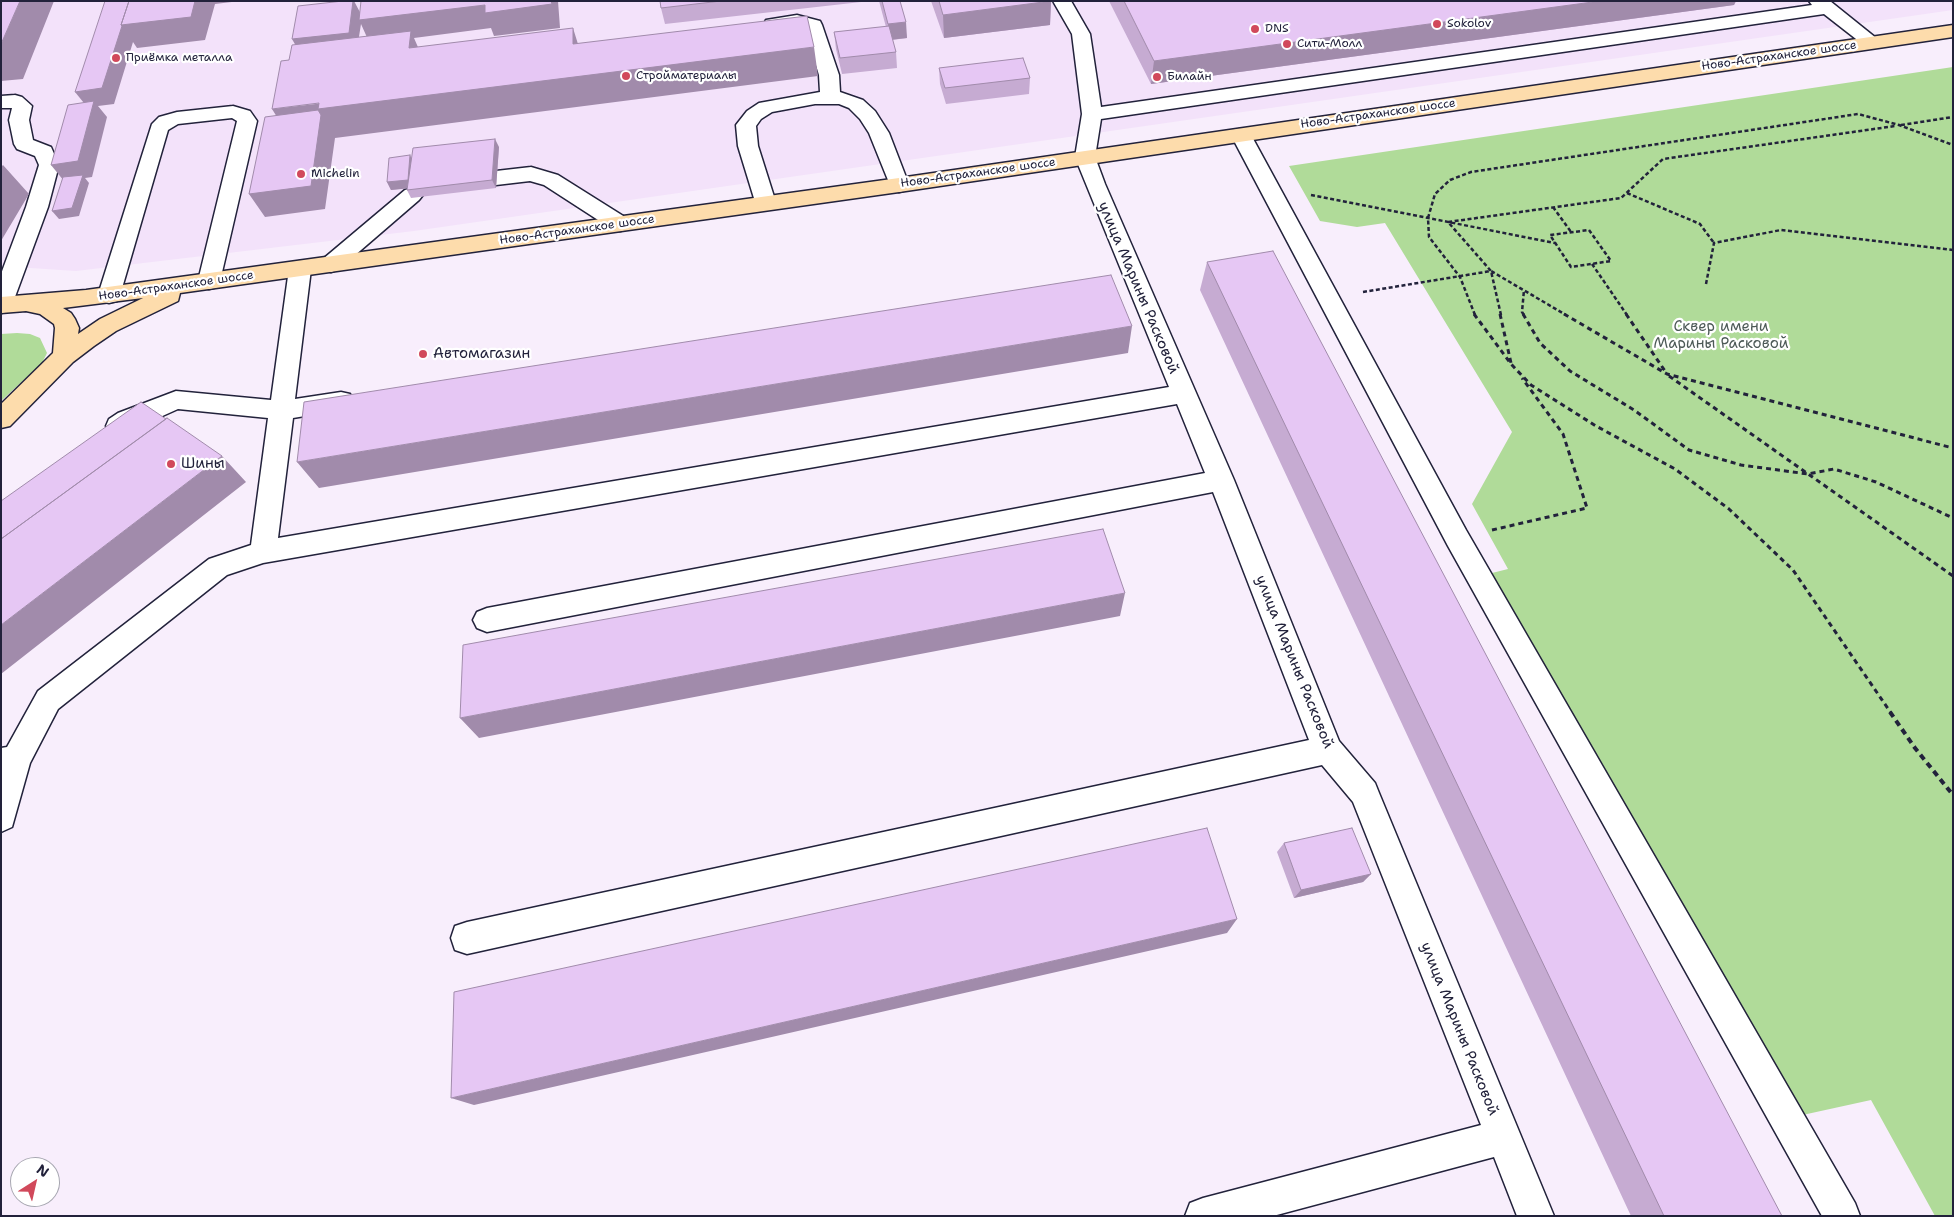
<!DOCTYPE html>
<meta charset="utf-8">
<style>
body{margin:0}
#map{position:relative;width:1954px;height:1217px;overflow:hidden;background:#f8eefc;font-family:"Shantell Sans",sans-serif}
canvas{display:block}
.frame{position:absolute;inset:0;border:2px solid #22223b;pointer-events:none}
.north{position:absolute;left:10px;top:1157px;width:50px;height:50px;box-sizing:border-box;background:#fff;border:1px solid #a7a7b1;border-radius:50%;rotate:35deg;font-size:14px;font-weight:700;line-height:20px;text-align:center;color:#22223b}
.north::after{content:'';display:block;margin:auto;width:18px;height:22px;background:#d1495b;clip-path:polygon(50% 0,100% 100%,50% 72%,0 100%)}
</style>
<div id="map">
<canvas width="1954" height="1217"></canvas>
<div class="frame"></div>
<div class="north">N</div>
</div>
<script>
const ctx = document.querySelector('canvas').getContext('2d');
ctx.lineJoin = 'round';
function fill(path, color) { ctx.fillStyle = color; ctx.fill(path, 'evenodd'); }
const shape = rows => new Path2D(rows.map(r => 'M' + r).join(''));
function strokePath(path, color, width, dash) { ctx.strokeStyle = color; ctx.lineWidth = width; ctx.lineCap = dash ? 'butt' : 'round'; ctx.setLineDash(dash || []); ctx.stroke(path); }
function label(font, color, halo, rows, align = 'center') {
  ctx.font = font + ' "Shantell Sans",sans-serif'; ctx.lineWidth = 4.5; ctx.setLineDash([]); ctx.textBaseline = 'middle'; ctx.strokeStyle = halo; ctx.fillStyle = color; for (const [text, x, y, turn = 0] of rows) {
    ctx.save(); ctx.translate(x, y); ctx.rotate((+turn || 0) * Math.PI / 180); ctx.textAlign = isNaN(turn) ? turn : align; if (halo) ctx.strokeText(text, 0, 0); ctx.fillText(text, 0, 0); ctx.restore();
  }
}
const built = shape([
 [1,1,1953,1,1953,10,414,231,76,271,1,266]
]);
const green = shape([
 [1953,67,1953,1216,1935,1216,1871,1100,1798,1116,1484,575,1508,569,1472,504,1512,432,1385,223,1357,227,1320,221,1289,166],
 [17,333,30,334,40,338,47,353,42,363,1,401,1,334]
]);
const pathFar2 = shape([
 [1901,125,1953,117],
 [1627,193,1700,224,1714,243],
 [1311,195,1555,243],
 [1553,207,1571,232],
 [1589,230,1611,261,1571,267,1550,235,1589,230],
 [1592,264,1627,315],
 [1706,284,1714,243,1781,230,1953,250],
 [1363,292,1491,271,1566,315],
 [1475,315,1460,277,1429,237,1428,218,1435,194,1450,180,1471,172,1858,114,1899,125,1953,145],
 [1501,315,1491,271,1448,222,1621,198,1663,159,1895,126],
 [1524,315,1522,312,1524,290]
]);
const pathFar1 = shape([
 [1474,314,1511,364,1531,385,1596,426,1675,469,1729,509,1793,570,1891,713],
 [1500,314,1511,363],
 [1523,314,1540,343,1570,371,1634,410,1689,450,1741,465,1808,474,1834,469,1876,482,1953,518],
 [1564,314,1667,374,1953,448],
 [1626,314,1665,371],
 [1669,376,1953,576],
 [1492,530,1587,508,1563,434,1522,378]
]);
const path = shape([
 [1890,712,1915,748,1953,795]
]);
const minor = shape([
 [1053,1,1071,1,1090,34,1101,107,1812,5,1809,1,1830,1,1881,42,1879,46,1872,48,1865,46,1824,14,1101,119,1095,157,1105,184,1234,480,1339,741,1375,783,1379,793,1554,1216,1517,1216,1494,1157,1273,1216,1185,1216,1190,1203,1203,1198,1481,1125,1353,802,1322,765,467,954,455,950,451,938,455,926,467,922,1309,740,1213,492,487,632,477,628,473,620,477,612,487,608,1205,473,1177,404,263,563,227,575,58,709,30,763,12,827,1,832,1,748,7,747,38,691,209,559,251,545,268,418,178,409,118,436,109,433,106,426,109,419,118,413,176,391,271,400,289,269,292,264,300,261,308,264,311,269,295,399,341,392,350,394,353,401,350,408,341,410,293,418,278,538,1169,387,1075,157,1082,114,1072,34,1053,1],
 [797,15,820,21,822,25,839,75,840,92,863,100,875,111,889,133,909,185,906,190,899,192,892,190,869,133,860,119,849,108,839,104,815,104,772,112,761,119,756,126,758,146,776,203,773,208,765,210,757,208,738,146,736,125,747,111,759,103,820,92,819,75,805,29,797,27,773,30,766,28,764,24,766,20,797,15],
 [15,95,22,97,32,106,29,120,33,140,51,147,59,165,48,207,12,305,9,311,1,313,1,274,26,207,39,165,35,156,17,149,14,144,9,120,12,108,1,108,1,96,15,95],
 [233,106,250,111,257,121,220,281,217,287,209,289,201,287,198,281,237,121,232,118,178,124,168,130,120,295,117,301,109,303,101,301,98,295,152,124,159,117,177,112,233,106],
 [1241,129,1248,130,1251,135,1466,530,1855,1203,1860,1216,1822,1216,1448,546,1231,135,1234,130,1241,129],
 [531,167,558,175,628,219,631,224,628,229,620,231,612,229,544,185,530,181,496,185,489,183,486,178,489,173,496,171,531,167],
 [412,188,419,190,423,195,419,200,339,269,331,272,323,269,320,264,323,259,405,190,412,188]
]);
const major = shape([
 [1953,25,1953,37,899,192,180,293,178,301,116,331,94,346,73,362,10,426,1,428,1,404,53,353,55,328,54,324,40,314,26,311,1,313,1,297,86,290,899,178,1953,25],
 [143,298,100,319,78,334,79,328,75,319,71,313,63,308,143,298]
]);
const wall = shape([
 [660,1,870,1,665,24,661,8],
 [879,1,900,1,907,38,892,40,896,52,897,68,842,74,836,49,834,32,886,27],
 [931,1,1051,1,1050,25,944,38],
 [1109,1,1736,1,1734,5,1151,84],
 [939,68,1030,78,1029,94,946,104,940,84],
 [499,147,496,188,411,198,407,190,407,188,391,190,387,182,412,158],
 [1207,262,1782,1216,1631,1216,1200,290],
 [1284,843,1371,874,1363,882,1294,898,1277,852]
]);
const shadedWall = shape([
 [20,1,54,1,23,79,1,81,1,44],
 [195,1,240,1,215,4,205,40,137,48,133,42,114,104,98,106,107,117,92,177,85,178,89,183,79,216,59,219,52,211,64,181,51,165,88,108,75,92,121,25],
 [353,1,354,1,362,16,485,5,558,1,560,28,494,36,491,28,414,38,424,61,370,44,361,24,357,49,301,55,292,39],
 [1051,1,1050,25,944,38,943,15],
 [1600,1,1736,1,1734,5,1151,84,1154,61],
 [906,22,907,38,889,40,888,24],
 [573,28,582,57,573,44],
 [814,47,818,76,335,138,325,209,265,217,249,194,290,138,272,109],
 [495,139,499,147,496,188,492,180],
 [410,155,414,163,412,188,391,190,387,182],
 [3,165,29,194,1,241,1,167],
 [1132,326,1128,353,319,488,297,462],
 [222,456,246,482,1,674,1,625],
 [1125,593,1120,616,479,738,460,718],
 [1371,874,1363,882,1294,898,1301,890],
 [1237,919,1227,933,474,1105,451,1098]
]);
const building = shape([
 [1,1,20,1,1,44,1,1],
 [105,1,129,1,121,25,122,26,102,88,75,92,105,1],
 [129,1,195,1,191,17,121,25,129,1],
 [343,1,353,1,349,33,292,39,298,6,343,1],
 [361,1,551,1,552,4,485,13,485,5,359,20,361,1],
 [660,1,721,1,661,8,660,1],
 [882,1,900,1,906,22,888,24,882,1],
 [939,1,1051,1,943,15,939,1],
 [1124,1,1600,1,1154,61,1124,1],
 [807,16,814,47,318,109,319,103,272,109,281,61,289,60,292,45,411,31,409,48,573,28,573,44,807,16],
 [889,26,896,52,840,58,834,32,889,26],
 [1023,58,1030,78,945,88,939,68,1023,58],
 [94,101,78,161,51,165,68,105,94,101],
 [318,110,321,115,311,186,249,194,265,117,318,110],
 [495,139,492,180,407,190,413,148,495,139],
 [410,155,408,180,387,182,389,158,410,155],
 [83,175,72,208,52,211,63,177,83,175],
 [1273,251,1782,1216,1664,1216,1207,262,1273,251],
 [1111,275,1132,326,297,462,304,402,1111,275],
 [141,402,166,419,1,539,1,501,141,402],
 [167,418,222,456,1,625,1,539,167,418],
 [1103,529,1125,593,460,718,463,645,1103,529],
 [1207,828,1237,919,451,1098,454,992,1207,828],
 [1352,828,1371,874,1301,890,1284,843,1352,828]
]);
const markers = [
 [1437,24,5,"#d1495b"],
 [1255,29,5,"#d1495b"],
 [1287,44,5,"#d1495b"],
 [116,58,5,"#d1495b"],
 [626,76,5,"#d1495b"],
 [1157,77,5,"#d1495b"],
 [301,174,5,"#d1495b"],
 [423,354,5,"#d1495b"],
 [171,464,5,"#d1495b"]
];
const farPoinames = [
 ["Sokolov",1447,24],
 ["DNS",1265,29],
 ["Сити-Молл",1297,44],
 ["Приёмка металла",126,58],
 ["Стройматериалы",636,76],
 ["Билайн",1167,77],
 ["Michelin",311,174]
];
const farStreetnames = [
 ["Ново-Астраханское шоссе",1779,56,-8],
 ["Ново-Астраханское шоссе",1378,114,-8],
 ["Ново-Астраханское шоссе",978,173,-8],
 ["Ново-Астраханское шоссе",577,230,-8],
 ["Ново-Астраханское шоссе",176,286,-8]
];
const streetNames = [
 ["улица Марины Расковой",1138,288,67],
 ["улица Марины Расковой",1294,662,68],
 ["улица Марины Расковой",1459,1029,68]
];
const parkNames = [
 ["Сквер имени",1721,327],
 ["Марины Расковой",1721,344]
];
const poiNames = [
 ["Автомагазин",433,354],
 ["Шины",181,464]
];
fill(built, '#f3e2fa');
fill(green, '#b0db99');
strokePath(minor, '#22223b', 3);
strokePath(major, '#22223b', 3);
strokePath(pathFar2, '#22223b', 2.5, [4, 2.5]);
strokePath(pathFar1, '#22223b', 3, [5, 4]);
strokePath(path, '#22223b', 4, [6, 4.5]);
fill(minor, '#fff');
fill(major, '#fddcac');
fill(wall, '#c6abd2');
fill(shadedWall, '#a18bab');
fill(building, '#e6c7f4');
strokePath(building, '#a18bab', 1);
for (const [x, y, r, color] of markers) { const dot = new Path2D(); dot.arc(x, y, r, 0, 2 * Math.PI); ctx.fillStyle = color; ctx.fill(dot); strokePath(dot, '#fff', 2); }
label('12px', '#22223b', '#fff', farPoinames, 'left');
label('12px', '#22223b', '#fff', farStreetnames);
label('15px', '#22223b', '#fff', streetNames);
label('15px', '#4d5a57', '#fff', parkNames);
label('15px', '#22223b', '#fff', poiNames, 'left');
</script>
